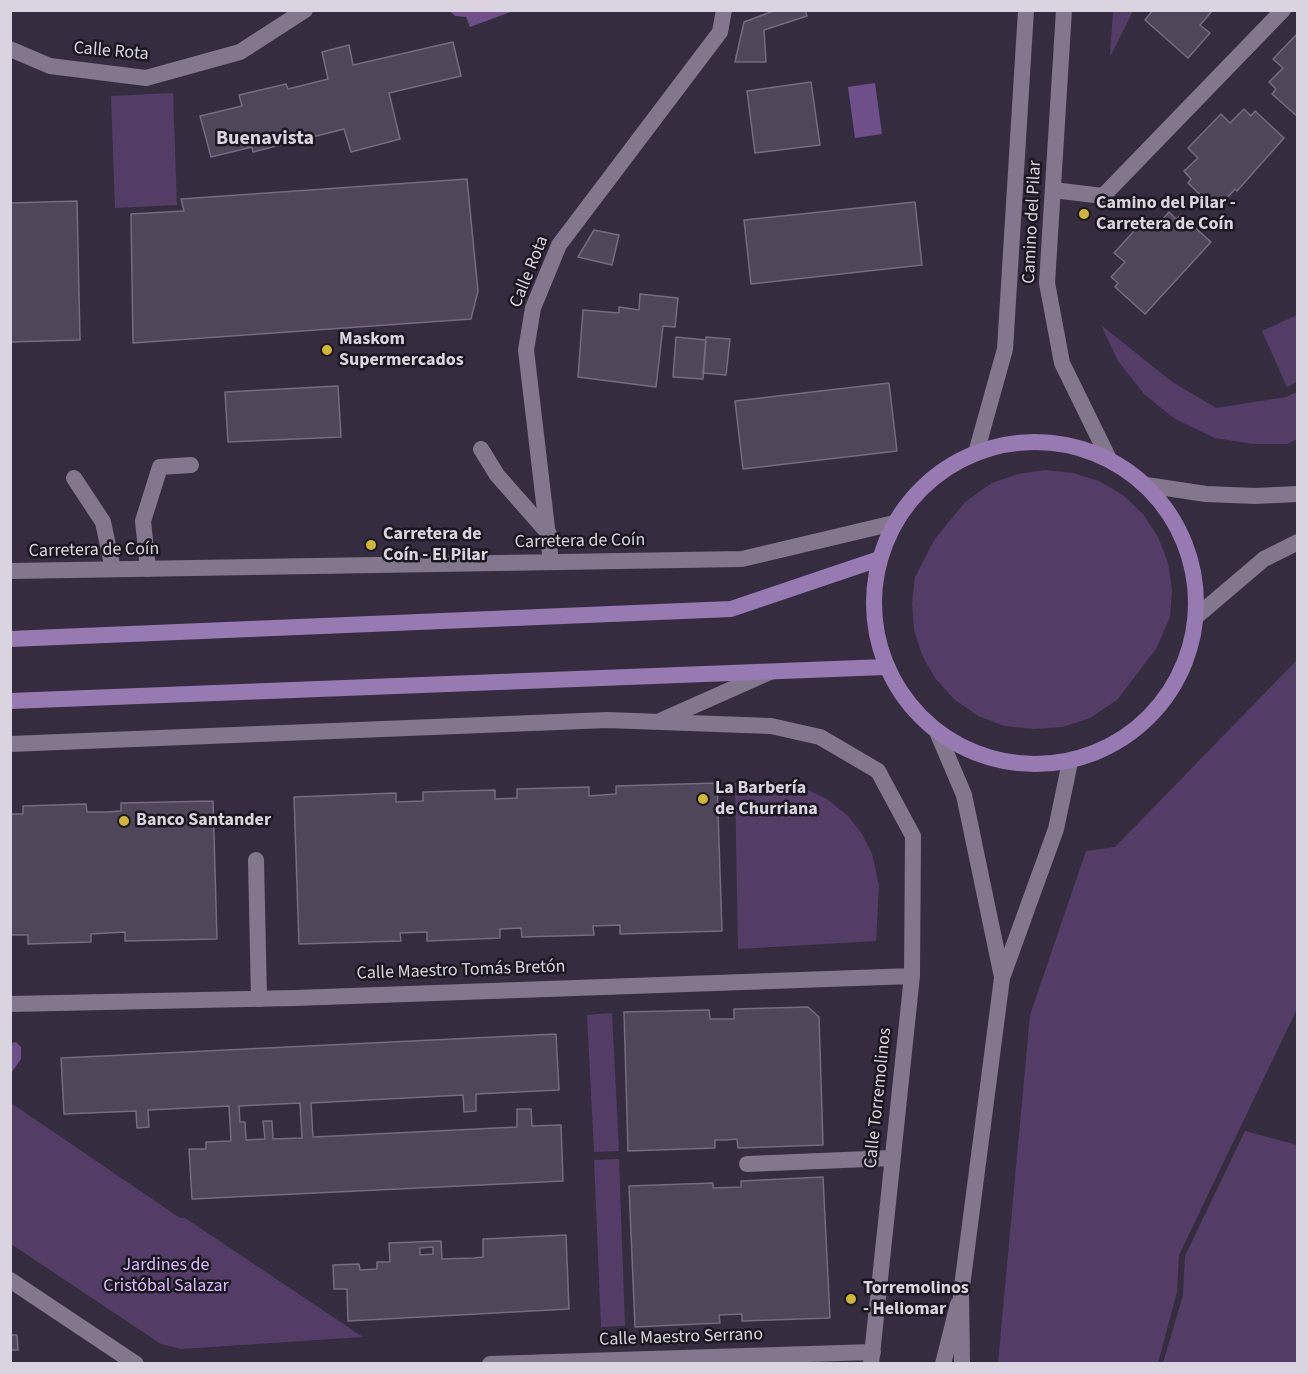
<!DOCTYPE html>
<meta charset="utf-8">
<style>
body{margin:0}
#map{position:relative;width:1308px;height:1374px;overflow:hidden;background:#362c40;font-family:"Source Sans 3",sans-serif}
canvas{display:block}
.frame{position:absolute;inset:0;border:12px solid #dad4e0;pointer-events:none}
</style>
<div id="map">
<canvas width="1308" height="1374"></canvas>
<div class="frame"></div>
</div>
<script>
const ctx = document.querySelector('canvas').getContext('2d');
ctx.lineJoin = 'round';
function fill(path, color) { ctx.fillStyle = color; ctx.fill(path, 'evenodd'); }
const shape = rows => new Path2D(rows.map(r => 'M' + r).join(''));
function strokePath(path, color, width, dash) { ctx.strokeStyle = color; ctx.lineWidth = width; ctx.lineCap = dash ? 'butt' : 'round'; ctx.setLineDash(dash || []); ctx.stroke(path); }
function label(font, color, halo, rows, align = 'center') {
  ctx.font = font + ' "Source Sans 3",sans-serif'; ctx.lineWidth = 5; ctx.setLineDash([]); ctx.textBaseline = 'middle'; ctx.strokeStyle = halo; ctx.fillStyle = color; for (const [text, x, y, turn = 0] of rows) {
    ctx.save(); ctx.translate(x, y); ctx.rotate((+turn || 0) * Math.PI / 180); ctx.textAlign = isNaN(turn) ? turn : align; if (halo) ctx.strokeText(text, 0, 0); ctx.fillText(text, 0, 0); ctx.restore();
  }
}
const green = shape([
 [1113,11,1133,11,1110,57],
 [173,93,177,205,115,208,111,96],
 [1297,315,1297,382,1287,387,1262,331],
 [1101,325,1171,381,1216,408,1286,397,1297,392,1297,439,1287,444,1253,444,1215,438,1175,419,1145,395,1118,361],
 [1046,470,1073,473,1099,481,1123,495,1143,514,1158,537,1168,563,1172,590,1170,617,1156,649,1117,700,1090,718,1063,727,1034,729,1005,726,978,716,954,699,935,678,922,655,914,630,912,603,915,577,935,539,965,502,992,483,1018,474],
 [1297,660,1297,1009,1179,1255,1177,1292,1158,1363,998,1363,1030,1015,1086,851,1115,847],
 [777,782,804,788,827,799,848,816,862,834,872,854,879,885,876,941,738,949,735,783],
 [612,1013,619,1151,594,1152,587,1015],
 [11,1103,180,1218,185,1218,363,1337,181,1349,161,1344,11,1244],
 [1245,1131,1297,1145,1297,1363,1163,1363,1183,1295,1185,1256],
 [619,1159,625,1326,601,1327,594,1160]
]);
const water = shape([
 [450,11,513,11,470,27,466,17,455,16],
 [875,83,882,134,855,138,848,87],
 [16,1042,21,1047,21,1059,11,1073,11,1043]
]);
const building = shape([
 [776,10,805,10,807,16,764,30,766,62,735,62,744,22,776,10],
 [1153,10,1213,10,1200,25,1210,33,1188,58,1145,20,1153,10],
 [1298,33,1298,117,1272,94,1276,89,1269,82,1283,68,1273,59,1298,33],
 [453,42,461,76,389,93,400,139,351,152,344,129,253,152,252,147,211,157,200,116,242,106,239,95,286,84,288,89,328,79,322,52,349,45,353,65,453,42],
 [811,82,820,145,755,153,747,91,811,82],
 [1244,109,1251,116,1255,111,1284,138,1237,191,1235,189,1216,210,1188,183,1191,179,1184,171,1198,158,1188,148,1221,114,1230,123,1244,109],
 [467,179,478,291,471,319,133,343,131,214,184,211,181,199,467,179],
 [77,201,80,340,10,342,10,203,77,201],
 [915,202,922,265,751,284,744,220,915,202],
 [1169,212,1176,219,1181,215,1211,242,1145,314,1115,287,1118,283,1111,277,1125,262,1114,253,1146,218,1156,227,1169,212],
 [594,230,619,235,612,265,578,257,594,230],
 [640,294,678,298,675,327,663,326,656,387,578,377,583,310,619,313,619,307,639,310,640,294],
 [676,337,706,340,703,379,673,377,676,337],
 [706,337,730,339,726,375,703,373,706,337],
 [889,383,897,451,743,469,735,401,889,383],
 [338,386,341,437,228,442,225,392,338,386],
 [717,783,722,931,620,934,620,925,593,926,594,935,522,937,521,928,500,929,500,938,427,941,427,932,400,933,401,941,299,944,294,797,396,793,396,802,423,801,423,792,495,790,495,799,517,798,517,789,589,787,589,796,616,794,616,786,717,783],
 [213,801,217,939,125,941,125,932,91,934,91,942,28,944,28,935,10,935,10,814,23,814,23,806,86,804,87,812,106,812,121,811,121,803,213,801],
 [808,1007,819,1017,823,1145,738,1148,737,1139,727,1140,715,1140,715,1148,628,1151,624,1012,709,1010,710,1019,734,1019,734,1009,808,1007],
 [556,1034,559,1090,476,1094,476,1111,464,1112,463,1095,311,1103,313,1137,517,1127,517,1109,531,1109,532,1126,561,1125,563,1181,192,1199,189,1149,206,1149,206,1142,231,1141,229,1106,148,1110,149,1127,137,1128,136,1111,64,1114,61,1058,556,1034],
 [300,1103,302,1138,273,1139,272,1121,263,1121,265,1139,246,1140,245,1122,240,1122,239,1106,300,1103],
 [823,1177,830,1318,742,1321,742,1314,719,1315,720,1323,635,1327,629,1186,713,1183,713,1188,741,1187,741,1181,823,1177],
 [566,1235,569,1309,348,1321,347,1289,334,1289,333,1265,359,1264,360,1270,377,1269,377,1262,390,1262,389,1243,441,1241,442,1259,474,1258,483,1257,483,1239,566,1235],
 [433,1247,433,1254,420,1255,420,1248,433,1247],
 [10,1335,17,1335,18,1350,10,1350,10,1335]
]);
const service = shape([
 [1053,190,1103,196,1283,10],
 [481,449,497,475,549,534],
 [74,478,103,522,113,569],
 [148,569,143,521,160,467,191,465],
 [256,860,259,999],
 [747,1164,892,1158]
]);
const minor = shape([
 [10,49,50,66,146,78,240,52,305,10],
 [551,562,526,350,533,308,559,245,720,32,724,10],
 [10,571,742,559,894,523],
 [662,720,770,672],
 [10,744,607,720,771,726,820,737,878,771,913,836,912,976,871,1364],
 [10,1004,295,998,912,976],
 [10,1280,136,1364],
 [490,1364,873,1352]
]);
const tertiary = shape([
 [1146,485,1206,494,1255,496,1298,494],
 [1197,616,1264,559,1298,542],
 [943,1364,958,1304]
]);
const secondary = shape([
 [1064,10,1047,283,1062,363,1109,459],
 [976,453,1005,349,1026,10],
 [938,734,964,795,1002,977],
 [962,1364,961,1294,1002,978,1056,829,1070,762]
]);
const primary = shape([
 '874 603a161 161 0 1 1 322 0a161 161 0 1 1-322 0Z',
 [10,639,731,609,879,559],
 [10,701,885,667]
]);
const markers = [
 [1084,214,6,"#d0b736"],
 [327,350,6,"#d0b736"],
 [371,545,6,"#d0b736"],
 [703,799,6,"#d0b736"],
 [124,821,6,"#d0b736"],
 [851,1299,6,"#d0b736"]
];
const streetNames = [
 ["Calle Rota",111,52,5],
 ["Camino del Pilar",1033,222,-87],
 ["Calle Rota",530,272,-68],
 ["Carretera de Coín",580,542,-1],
 ["Carretera de Coín",94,551,-1],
 ["Calle Maestro Tomás Bretón",461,971,-2],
 ["Calle Torremolinos",879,1098,-84],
 ["Calle Maestro Serrano",681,1338,-2]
];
const poiNames = [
 ["Camino del Pilar -",1096,204],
 ["Carretera de Coín",1096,225],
 ["Maskom",339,340],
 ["Supermercados",339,361],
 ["Carretera de",383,535],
 ["Coín - El Pilar",383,556],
 ["La Barbería",715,789],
 ["de Churriana",715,810],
 ["Banco Santander",136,821],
 ["Torremolinos",863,1289],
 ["- Heliomar",863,1310]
];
const parkNames = [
 ["Jardines de",166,1266],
 ["Cristóbal Salazar",166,1287]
];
const neighbourhoodNames = [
 ["Buenavista",265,140]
];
fill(green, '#533d67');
fill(water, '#6e4f8a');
fill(building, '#50465a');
strokePath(building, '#766b81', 1.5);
strokePath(service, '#82778d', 16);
strokePath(minor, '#82778d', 16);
strokePath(tertiary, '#82778d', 16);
strokePath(secondary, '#82778d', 16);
strokePath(primary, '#977ab2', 16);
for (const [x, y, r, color] of markers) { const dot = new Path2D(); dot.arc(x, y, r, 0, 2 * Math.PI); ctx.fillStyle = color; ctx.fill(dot); strokePath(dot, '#1b1720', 2); }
label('18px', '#dad4e0', '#1b1720', streetNames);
label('bold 18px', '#dad4e0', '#1b1720', poiNames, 'left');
label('18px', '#ddb9ff', '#1b1720', parkNames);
label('bold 20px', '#dad4e0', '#1b1720', neighbourhoodNames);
</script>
